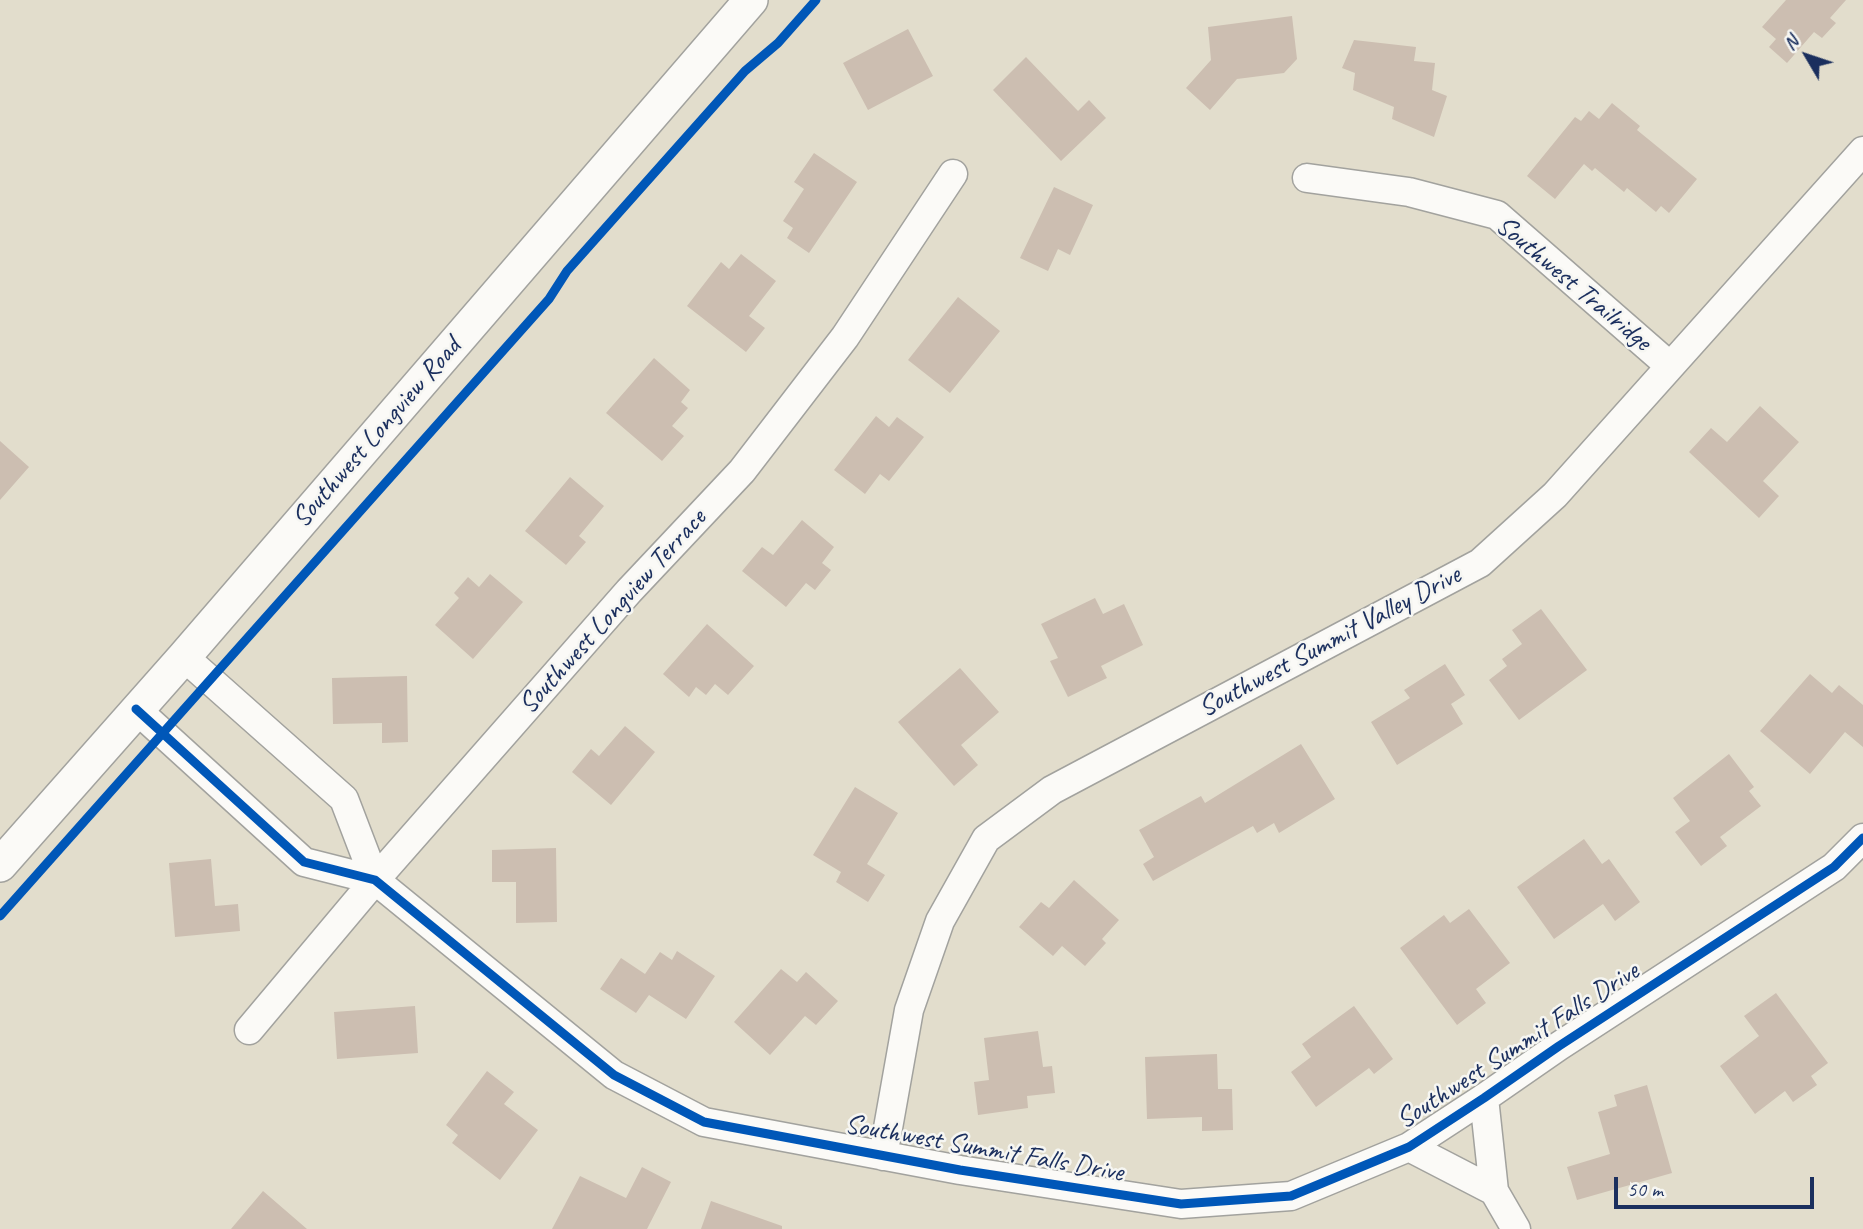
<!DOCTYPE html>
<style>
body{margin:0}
#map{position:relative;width:1863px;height:1229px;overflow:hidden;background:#e2ddcc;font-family:Caveat,sans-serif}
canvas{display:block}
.north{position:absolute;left:1772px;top:21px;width:70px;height:70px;-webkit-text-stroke:5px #f6f6f2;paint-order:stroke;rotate:309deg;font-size:19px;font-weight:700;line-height:28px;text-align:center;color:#1b2f5e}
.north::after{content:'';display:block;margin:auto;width:24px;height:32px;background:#1b2f5e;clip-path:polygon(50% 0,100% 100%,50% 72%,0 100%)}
.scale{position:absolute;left:1614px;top:1177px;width:200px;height:32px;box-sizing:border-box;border:4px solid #1b2f5e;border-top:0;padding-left:9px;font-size:21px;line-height:24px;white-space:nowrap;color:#1b2f5e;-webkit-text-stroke:5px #f6f6f2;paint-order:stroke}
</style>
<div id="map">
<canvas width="1863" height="1229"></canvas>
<div class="north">N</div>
<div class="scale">50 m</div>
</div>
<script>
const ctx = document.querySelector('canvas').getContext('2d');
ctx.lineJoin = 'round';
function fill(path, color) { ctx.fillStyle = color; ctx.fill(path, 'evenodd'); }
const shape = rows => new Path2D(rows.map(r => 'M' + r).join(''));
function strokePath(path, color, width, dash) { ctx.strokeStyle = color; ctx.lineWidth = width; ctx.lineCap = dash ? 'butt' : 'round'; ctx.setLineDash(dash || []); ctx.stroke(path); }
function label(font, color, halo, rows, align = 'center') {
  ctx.font = font + ' Caveat,sans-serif'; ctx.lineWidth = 5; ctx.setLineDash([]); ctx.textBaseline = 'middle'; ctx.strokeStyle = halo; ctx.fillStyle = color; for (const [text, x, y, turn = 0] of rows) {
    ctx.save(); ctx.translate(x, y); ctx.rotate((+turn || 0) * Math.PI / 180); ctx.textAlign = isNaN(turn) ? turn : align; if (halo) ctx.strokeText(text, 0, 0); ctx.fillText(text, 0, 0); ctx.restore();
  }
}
const building = shape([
 [1786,0,1846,0,1830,18,1836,23,1822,38,1814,32,1787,63,1769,47,1776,39,1762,27],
 [1292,16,1297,59,1284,73,1237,79,1210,110,1186,88,1211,60,1208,27],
 [908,29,933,76,868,110,843,63],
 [1354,40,1416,47,1414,61,1435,63,1432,90,1447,96,1434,137,1392,119,1394,107,1353,90,1355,73,1342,68],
 [1026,57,1078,111,1089,100,1106,118,1061,161,993,90],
 [1612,103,1640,126,1637,130,1697,179,1669,213,1661,206,1656,212,1627,188,1624,192,1595,168,1592,171,1584,164,1555,199,1527,176,1575,117,1581,121,1589,111,1599,119],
 [814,153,857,182,809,253,787,238,793,228,783,221,804,189,794,182],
 [1054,187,1093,205,1070,255,1058,249,1048,271,1020,258],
 [741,254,776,281,749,316,765,328,746,352,687,306,721,262,729,269],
 [958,297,1000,331,950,393,908,360],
 [654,358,690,390,681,402,688,408,672,426,684,436,662,461,606,413],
 [1760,406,1799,442,1763,481,1779,496,1759,518,1689,452,1711,428,1727,442],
 [876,416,889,427,897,417,924,437,889,481,880,474,865,494,834,470],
 [0,441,29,467,0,500],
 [570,477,604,506,579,536,586,542,566,565,525,531],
 [802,520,834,547,822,563,831,570,815,590,806,583,786,607,742,571,762,547,773,555],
 [490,574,523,602,473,659,435,625,459,598,454,593,468,577,479,587],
 [1095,598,1103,614,1124,604,1143,645,1101,666,1107,678,1068,697,1050,661,1058,658,1041,624],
 [1541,609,1587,670,1519,720,1489,680,1507,666,1502,659,1522,644,1512,630],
 [707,624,754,666,728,695,715,684,706,695,696,687,689,697,663,674],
 [1445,664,1465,695,1451,704,1463,724,1397,765,1371,722,1410,698,1404,690],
 [960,668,999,712,961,745,978,765,954,786,898,722],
 [1810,674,1832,693,1839,685,1863,705,1863,747,1845,732,1810,774,1760,731],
 [407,676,408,742,382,743,382,723,333,724,332,678],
 [625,726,655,752,611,805,572,772,591,749,599,756],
 [1301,744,1335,799,1279,833,1274,823,1257,833,1253,826,1153,881,1143,864,1154,857,1139,830,1201,796,1205,803],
 [1729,754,1754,787,1749,791,1761,806,1720,837,1727,846,1701,866,1675,832,1690,821,1673,798],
 [855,787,898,813,867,864,885,875,868,902,836,882,841,872,813,855],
 [1584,839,1602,864,1609,859,1640,902,1615,921,1603,904,1554,939,1517,887],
 [556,848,557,922,516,923,516,882,492,882,492,850],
 [211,859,215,906,238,904,240,931,175,937,169,863],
 [1074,880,1119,920,1102,939,1106,943,1085,966,1062,946,1053,956,1019,927,1041,902,1049,908],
 [1469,909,1510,963,1476,989,1486,1003,1457,1025,1400,948,1444,915,1450,923],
 [677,951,715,976,686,1019,649,995,636,1013,600,989,621,958,645,974,660,952,672,960],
 [781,969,797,982,806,972,838,1001,816,1025,805,1016,770,1055,734,1022],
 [1776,993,1828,1063,1811,1076,1817,1085,1793,1102,1785,1091,1755,1114,1720,1066,1759,1036,1744,1016],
 [415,1006,418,1053,337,1059,334,1012],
 [1354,1006,1393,1059,1374,1074,1369,1068,1316,1107,1291,1072,1311,1057,1302,1044],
 [1038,1031,1043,1067,1052,1066,1055,1093,1027,1096,1028,1108,978,1115,974,1082,989,1080,984,1038],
 [1217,1054,1218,1089,1232,1089,1233,1130,1202,1131,1202,1117,1147,1119,1145,1057],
 [487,1071,514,1092,504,1104,538,1130,500,1180,452,1143,458,1135,446,1125],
 [1647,1085,1672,1173,1577,1200,1567,1167,1610,1154,1598,1112,1617,1106,1614,1095],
 [642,1167,671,1182,647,1229,552,1229,580,1176,626,1198],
 [263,1191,307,1229,231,1229],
 [711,1201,782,1226,782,1229,701,1229]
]);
const minor = shape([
 [1307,178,1409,192,1497,215,1670,366],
 [184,657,344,799,375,880],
 [136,709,304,862,375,880,614,1075,704,1122,960,1170,1181,1204,1291,1196,1409,1147,1484,1098,1559,1046,1834,867,1863,838],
 [249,1030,375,880,629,591,742,471,845,337,953,174],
 [1484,1098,1494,1191,1516,1229],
 [1409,1147,1494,1191],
 [883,1156,909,1010,940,921,986,839,1052,790,1480,563,1555,495,1863,151]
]);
const tertiary = shape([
 [0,865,184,657,751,0]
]);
const cycleway = shape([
 [136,709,304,862,375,880,614,1075,704,1122,960,1170,1181,1204,1291,1196,1409,1147,1484,1098,1559,1046,1834,867,1863,838],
 [0,916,549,299,567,271,745,71,778,43,816,0]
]);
const streetNames = [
 ["Southwest Trailridge",1573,284,40],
 ["Southwest Longview Road",377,433,-49],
 ["Southwest Longview Terrace",613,612,-48],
 ["Southwest Summit Valley Drive",1330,642,-28],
 ["Southwest Summit Falls Drive",1518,1046,-33],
 ["Southwest Summit Falls Drive",984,1149,10]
];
fill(building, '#ccbeb1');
strokePath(minor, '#a2a29e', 31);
strokePath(tertiary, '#a2a29e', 36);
strokePath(minor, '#fbfaf7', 28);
strokePath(tertiary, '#fbfaf7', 33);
strokePath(cycleway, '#0057b8', 9);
label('28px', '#1b2f5e', '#f6f6f2', streetNames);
</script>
